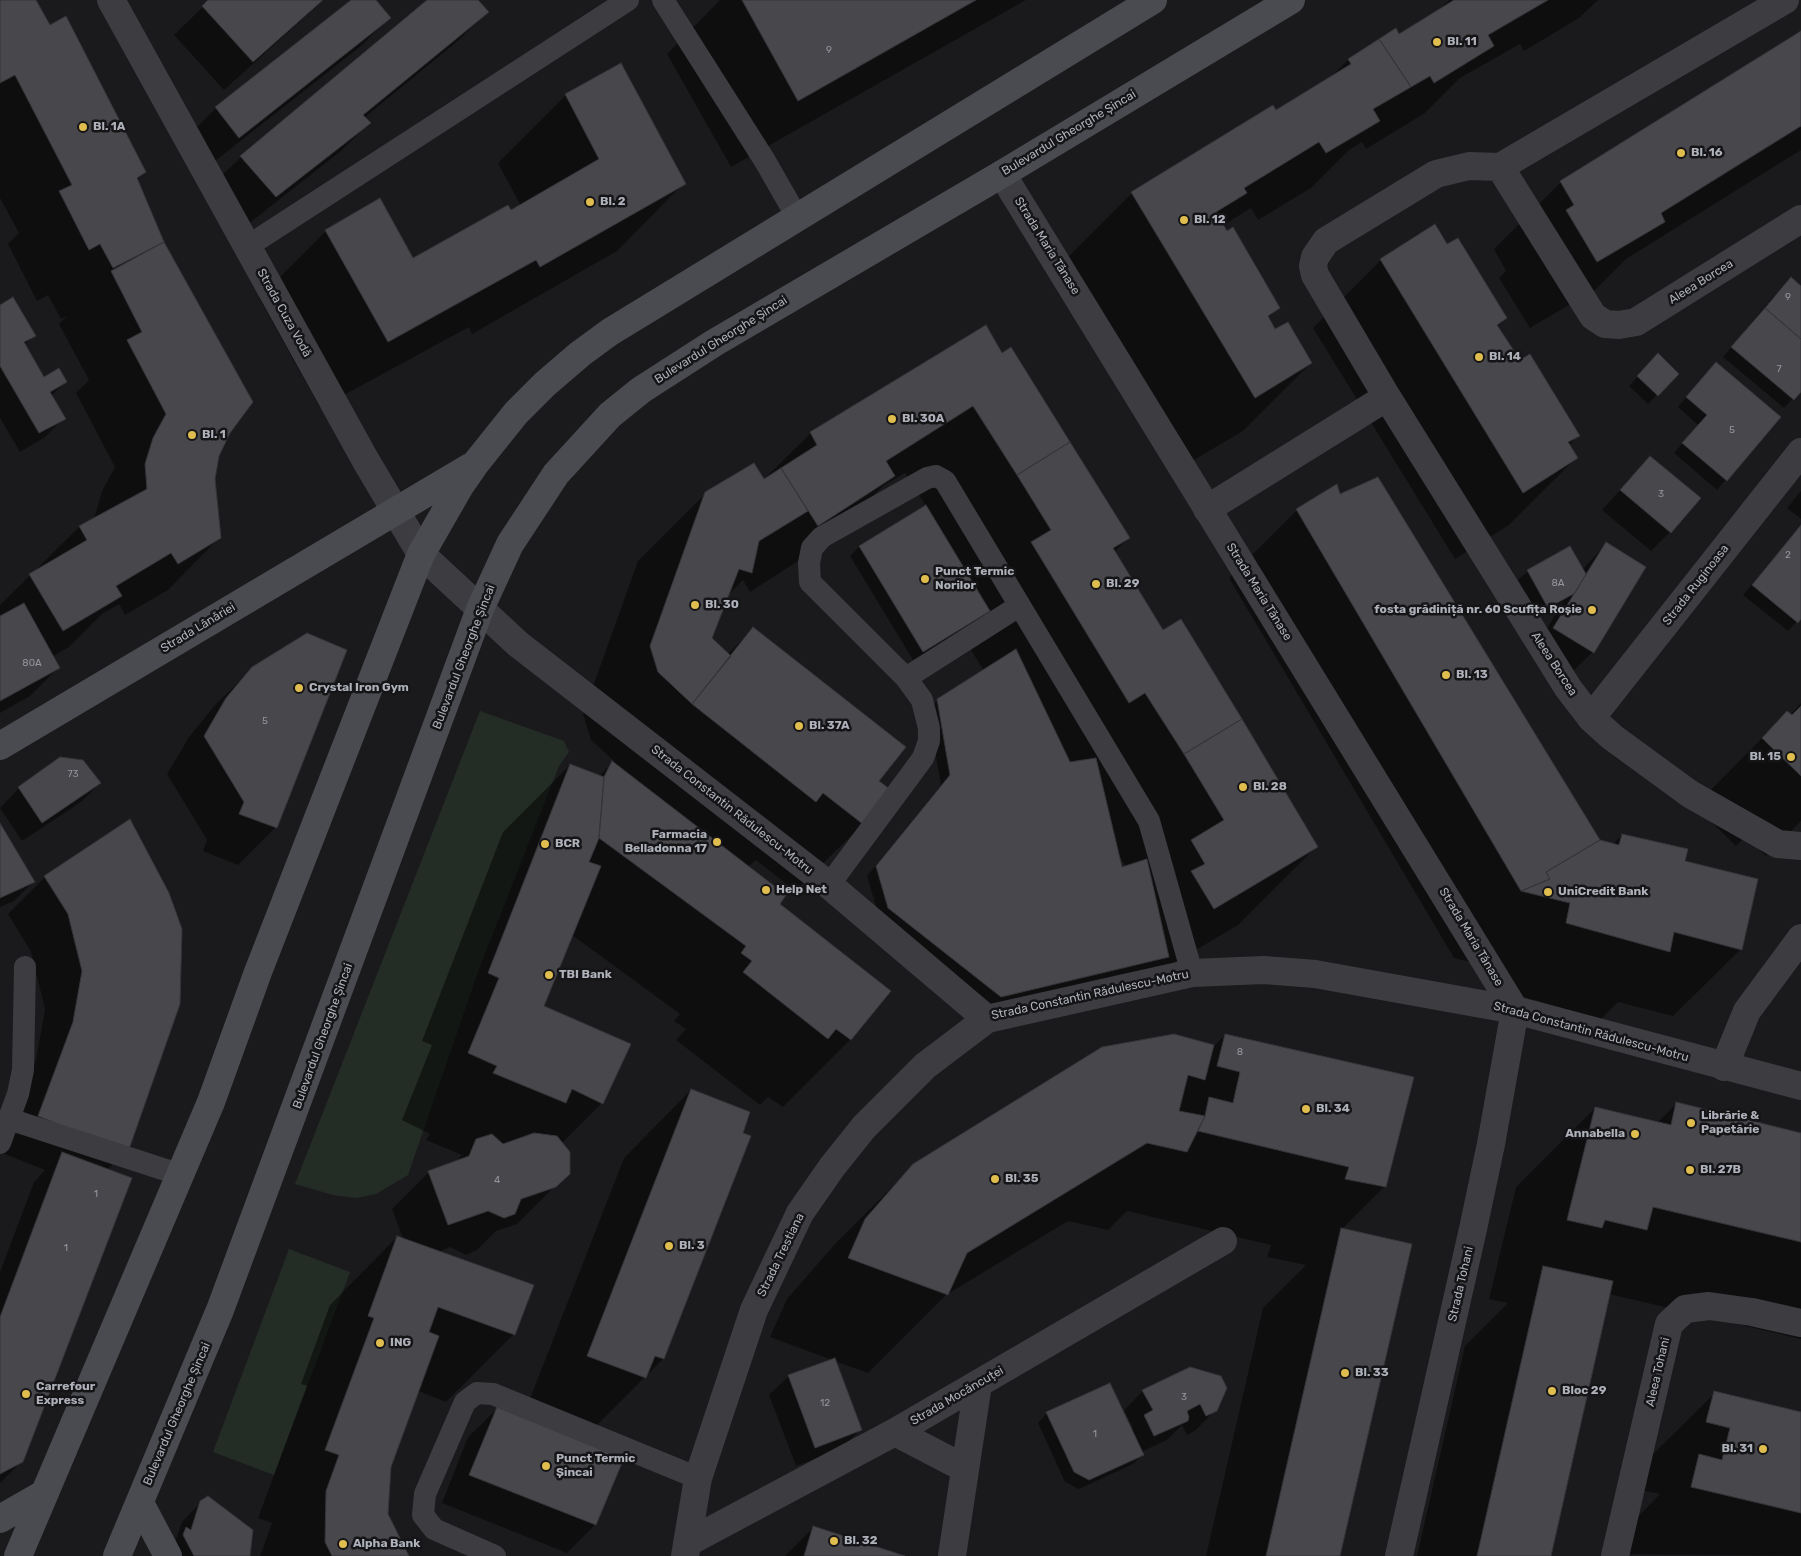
<!DOCTYPE html>
<meta charset="utf-8">
<style>
body{margin:0}
canvas{display:block;background:#1a1a1c}
</style>
<canvas width="1801" height="1556"></canvas>
<script>
const ctx = document.querySelector('canvas').getContext('2d');
ctx.lineJoin = 'round';
function fill(path, color) { ctx.fillStyle = color; ctx.fill(path, 'evenodd'); }
const shape = rows => new Path2D(rows.map(r => 'M' + r).join(''));
function strokePath(path, color, width, dash) { ctx.strokeStyle = color; ctx.lineWidth = width; ctx.lineCap = dash ? 'butt' : 'round'; ctx.setLineDash(dash || []); ctx.stroke(path); }
function label(font, color, halo, rows, align = 'center') {
  ctx.font = font + ' Rubik,sans-serif'; ctx.lineWidth = 5; ctx.setLineDash([]); ctx.textBaseline = 'middle'; ctx.strokeStyle = halo; ctx.fillStyle = color; for (const [text, x, y, turn = 0] of rows) {
    ctx.save(); ctx.translate(x, y); ctx.rotate((+turn || 0) * Math.PI / 180); ctx.textAlign = isNaN(turn) ? turn : align; if (halo) ctx.strokeText(text, 0, 0); ctx.fillText(text, 0, 0); ctx.restore();
  }
}
const green = shape([
 [480,711,564,741,569,752,559,766,479,969,408,1175,376,1194,356,1198,333,1195,295,1184],
 [289,1249,350,1272,274,1475,213,1452]
]);
const shadow = shape([
 [0,0,35,0,49,27,145,172,136,181,162,242,251,402,229,432,218,455,214,479,220,537,168,590,125,615,119,604,102,614,69,647,52,657,58,668,30,696,0,713,0,605,79,527,94,519,102,491,115,467,76,393,89,380,59,324,67,316,61,319,48,295,37,301,8,244,19,233,0,198],
 [210,0,324,0,224,90,174,35],
 [353,0,375,0,389,18,361,46,210,165,187,137,216,108],
 [429,0,477,0,487,12,459,40,364,118,369,123,341,151,247,225,212,185,241,157],
 [720,0,1026,0,731,167,667,54],
 [1449,0,1598,0,1579,18,1524,51,1520,44,1460,78,1425,113,1366,149,1362,142,1349,150,1311,188,1258,220,1251,208,1222,226,1278,308,1268,318,1275,330,1311,363,1243,431,1187,464,1064,261,1132,193,1276,111,1331,77,1348,60,1395,30,1399,35,1438,11],
 [1801,33,1801,150,1626,259,1596,289,1530,328,1499,278,1506,271,1494,249,1561,182],
 [621,64,684,183,617,251,472,334,469,327,320,408,259,298,326,231,413,260,521,206,498,163,566,95],
 [1434,226,1446,246,1506,318,1497,327,1519,362,1578,436,1569,445,1576,458,1509,525,1455,559,1313,328,1381,260],
 [1791,279,1801,288,1801,390,1784,408,1723,357,1772,298],
 [0,306,34,336,24,345,43,378,65,382,51,396,64,418,45,437,20,452,0,418],
 [1001,354,1128,538,1114,552,1163,632,1316,847,1238,925,1135,986,1127,973,991,1006,879,917,867,876,941,785,928,710,938,700,984,671,960,632,913,660,850,556,859,547,926,506,905,473,883,486,826,543,750,592,743,580,727,596,710,638,728,654,753,629,877,781,863,824,795,891,756,860,748,867,778,904,889,992,850,1040,783,1107,768,1097,760,1105,676,1040,686,1029,674,1021,680,1014,572,935,543,1007,629,1045,601,1104,562,1143,568,1173,517,1224,496,1231,477,1250,466,1255,450,1247,438,1252,514,1334,446,1402,418,1391,390,1467,387,1515,407,1556,260,1556,272,1523,258,1518,307,1386,301,1384,330,1305,397,1237,403,1239,392,1209,429,1172,454,1163,462,1155,426,1140,430,1134,402,1120,432,1045,422,1041,503,832,570,765,599,776,614,761,591,740,583,714,638,561,706,493,763,480,811,433],
 [1118,854,1126,867,1121,869],
 [1649,364,1677,374,1648,404,1629,386],
 [1707,373,1779,417,1717,490,1674,453,1698,425,1678,407],
 [1650,457,1670,532,1651,551,1602,510],
 [1801,491,1801,519,1787,508],
 [1340,496,1599,842,1612,845,1622,835,1684,862,1741,949,1673,1016,1618,1002,1601,1019,1499,990,1504,970,1454,958,1229,578,1297,510],
 [1801,526,1801,617,1788,631,1743,595],
 [1606,544,1593,652,1573,671,1535,648,1563,602,1539,616,1518,580,1528,571,1582,570],
 [345,650,275,828,238,865,203,851,207,840,167,774,189,737,215,705,253,668],
 [1801,703,1801,821,1766,856,1745,837,1736,846,1695,806,1787,713,1790,715],
 [100,783,81,802,22,841,0,808,19,788],
 [129,821,126,1151,107,1170,22,1461,0,1483,0,1272,34,1182,45,1170,2,1153,36,1060,45,1009,31,952,8,914,45,877],
 [0,825,33,882,14,901,0,907],
 [1225,1035,1385,1186,1342,1229,1339,1556,1206,1556,1263,1308,1306,1265,1267,1257,1271,1245,1127,1211,1108,1230,1068,1221,946,1295,868,1373,834,1361,860,1430,841,1449,796,1466,769,1395,789,1376,832,1360,770,1337,787,1299,835,1244,914,1165,1174,1036,1214,1046],
 [691,1090,741,1134,749,1137,663,1359,580,1442,622,1459,595,1525,567,1553,442,1503,468,1437,497,1409,522,1419,624,1158],
 [1677,1103,1801,1135,1801,1339,1609,1294,1550,1556,1417,1556,1465,1346,1508,1303,1489,1299,1516,1187,1595,1108,1657,1123],
 [1220,1377,1215,1410,1196,1430,1187,1435,1182,1425,1167,1440,1141,1452,1142,1455,1133,1464,1079,1489,1065,1482,1038,1423,1047,1413,1131,1430,1133,1428,1124,1410,1143,1391],
 [1715,1393,1801,1413,1801,1556,1625,1554,1632,1523,1660,1494,1640,1490,1647,1460],
 [201,1502,249,1556,164,1556,167,1548,176,1539,182,1522],
 [813,1528,901,1556,785,1556]
]);
const building = shape([
 [0,0,36,0,50,25,66,16,146,172,137,178,164,242,113,268,100,244,89,250,59,191,72,185,15,75,0,83,0,0],
 [208,0,323,0,253,62,202,6,208,0],
 [351,0,376,0,391,18,239,138,215,107,351,0],
 [427,0,478,0,489,12,363,115,371,123,276,197,240,156,427,0],
 [742,0,976,0,798,101,742,0],
 [1454,0,1548,0,1488,35,1494,46,1434,83,1430,76,1411,87,1379,39,1396,28,1399,34,1454,0],
 [1801,31,1801,126,1661,213,1665,222,1597,262,1566,210,1574,205,1560,181,1801,31],
 [1379,39,1411,87,1373,109,1380,121,1326,153,1319,142,1244,188,1247,193,1216,212,1227,231,1233,227,1280,308,1268,316,1275,329,1288,322,1312,363,1255,398,1131,192,1273,105,1276,110,1351,64,1348,59,1379,39],
 [621,63,686,184,540,267,536,260,388,342,325,230,380,198,413,258,508,205,511,210,599,159,565,94,621,63],
 [1435,224,1447,244,1458,238,1507,318,1497,325,1520,360,1530,354,1580,436,1568,442,1578,458,1523,493,1380,259,1435,224],
 [164,242,253,402,230,433,219,456,215,479,221,538,178,564,171,553,116,586,122,596,63,631,29,574,87,540,79,526,147,489,145,464,153,438,166,414,127,340,142,332,111,271,164,242],
 [1791,277,1801,286,1801,339,1765,308,1791,277],
 [13,297,36,336,24,342,44,377,59,368,67,382,50,392,66,419,39,433,0,366,0,305,13,297],
 [1765,308,1801,339,1801,392,1794,400,1731,347,1765,308],
 [986,325,1002,353,1011,347,1070,442,1017,475,973,406,886,461,895,476,818,526,781,468,817,445,810,432,986,325],
 [1658,353,1679,374,1658,396,1637,376,1658,353],
 [1716,362,1781,417,1727,481,1682,443,1707,415,1686,397,1716,362],
 [1070,442,1130,538,1113,548,1163,630,1181,619,1242,719,1184,754,1145,693,1129,703,1031,542,1051,530,1017,475,1070,442],
 [1650,456,1701,498,1671,533,1620,490,1650,456],
 [754,463,764,479,781,468,808,511,759,541,752,573,739,569,712,638,731,656,692,704,658,672,650,646,705,492,754,463],
 [1378,477,1600,840,1546,872,1550,879,1521,891,1296,509,1337,484,1340,494,1378,477],
 [926,505,990,611,923,652,859,546,926,505],
 [1801,525,1801,619,1798,623,1752,585,1801,525],
 [1606,542,1646,567,1594,653,1553,628,1606,542],
 [1570,546,1586,574,1575,593,1548,608,1527,570,1570,546],
 [24,603,60,668,0,701,0,616,24,603],
 [753,627,906,747,879,781,891,790,864,825,823,793,816,802,692,704,753,627],
 [307,633,347,650,277,828,239,814,244,802,204,736,226,698,252,667,307,633],
 [1016,649,1070,762,1096,758,1122,867,1147,859,1169,957,1001,997,888,908,876,866,950,775,937,699,1016,649],
 [1801,706,1801,776,1762,738,1787,711,1792,715,1801,706],
 [1242,719,1318,847,1214,909,1191,871,1205,864,1191,840,1224,820,1184,754,1242,719],
 [60,757,83,760,101,783,42,823,18,787,60,757],
 [612,761,786,895,780,904,891,991,851,1040,836,1029,828,1039,743,972,752,961,741,953,746,946,599,838,604,777,612,761],
 [570,764,604,777,599,838,589,862,601,866,544,1006,631,1044,603,1104,572,1089,566,1103,493,1073,497,1066,468,1053,499,978,488,973,570,764],
 [130,819,169,893,182,929,180,1004,128,1152,38,1116,73,1022,82,971,68,914,44,876,130,819],
 [0,823,35,882,0,898,0,823],
 [1622,834,1688,849,1685,861,1758,879,1742,950,1674,932,1670,952,1566,923,1570,903,1521,891,1550,879,1546,872,1600,840,1619,845,1622,834],
 [1174,1034,1214,1045,1205,1080,1188,1075,1179,1111,1205,1116,1187,1152,1147,1143,967,1253,948,1295,848,1258,865,1219,913,1164,1102,1047,1174,1034],
 [1225,1034,1414,1077,1386,1187,1345,1179,1349,1167,1198,1131,1205,1116,1209,1097,1233,1103,1240,1072,1217,1066,1225,1034],
 [691,1089,750,1112,743,1133,751,1136,664,1359,655,1356,646,1378,587,1356,691,1089],
 [1676,1102,1801,1133,1801,1242,1653,1207,1647,1230,1605,1220,1602,1228,1567,1220,1595,1107,1671,1125,1676,1102],
 [534,1133,557,1136,570,1152,570,1174,556,1187,521,1199,515,1214,504,1218,488,1211,448,1225,428,1171,469,1156,476,1139,492,1134,503,1144,534,1133],
 [62,1152,132,1178,23,1462,0,1474,0,1317,62,1152],
 [1341,1228,1412,1244,1340,1556,1266,1556,1341,1228],
 [397,1236,534,1285,515,1335,438,1307,429,1332,439,1336,391,1467,388,1514,409,1556,332,1556,325,1542,326,1491,339,1455,325,1450,374,1318,368,1316,397,1236],
 [1543,1266,1613,1281,1551,1556,1477,1556,1543,1266],
 [835,1358,862,1430,815,1448,788,1375,835,1358],
 [1190,1367,1221,1376,1227,1388,1217,1411,1206,1416,1200,1404,1187,1411,1189,1417,1188,1421,1154,1436,1144,1415,1153,1410,1142,1390,1190,1367],
 [1110,1383,1144,1455,1089,1480,1074,1472,1046,1412,1110,1383],
 [1714,1391,1801,1412,1801,1513,1691,1487,1699,1454,1722,1460,1730,1428,1706,1422,1714,1391],
 [497,1407,624,1458,596,1525,469,1475,497,1407],
 [208,1496,253,1530,250,1556,194,1556,183,1535,186,1527,191,1530,200,1501,208,1496],
 [813,1526,905,1556,804,1556,813,1526]
]);
const lane = shape([
 [663,0,765,161,797,217],
 [248,246,628,0],
 [906,678,1019,606],
 [829,885,923,758,929,741,929,728,922,700,906,678,810,582,809,563,812,548,822,537,927,478,936,476,945,481,1149,821,1192,973],
 [9,1119,181,1175],
 [0,1143,18,1094,23,1070,25,967],
 [495,1556,434,1529,423,1515,425,1494,465,1402,477,1393,493,1394,698,1478]
]);
const street = shape([
 [111,0,366,461,421,554,518,644,829,885,987,1019,1192,973,1264,970,1315,974,1515,1010,1801,1086],
 [1785,0,1500,167,1469,166,1436,174,1326,241,1315,257,1313,266,1315,275,1387,397,1568,688,1591,718,1612,737,1690,794,1778,844,1801,846],
 [1500,167,1593,316,1605,324,1619,325,1636,322,1801,219],
 [1002,174,1515,1010],
 [1207,509,1387,397],
 [1591,718,1801,452],
 [1724,1067,1747,1011,1801,938],
 [895,1432,964,1468],
 [687,1543,895,1432,1223,1241],
 [685,1556,698,1478,754,1310,800,1213,832,1167,864,1127,925,1066,987,1019],
 [952,1556,978,1384],
 [1399,1556,1473,1229,1491,1144,1515,1010],
 [1615,1556,1669,1324,1685,1309,1709,1306,1752,1312,1801,1323]
]);
const secondary = shape([
 [0,746,470,467],
 [140,1503,168,1556],
 [0,1519,45,1493],
 [18,1556,211,1102,258,972,421,554,460,486,476,463,516,413,545,384,580,354,610,332,1153,0],
 [117,1556,220,1310,480,609,510,544,556,474,610,415,641,390,714,343,1002,174,1291,0]
]);
const markers = [
 [1437,42,5,"#e0bd4f"],
 [83,127,5,"#e0bd4f"],
 [1681,153,5,"#e0bd4f"],
 [590,202,5,"#e0bd4f"],
 [1184,220,5,"#e0bd4f"],
 [1479,357,5,"#e0bd4f"],
 [892,419,5,"#e0bd4f"],
 [192,435,5,"#e0bd4f"],
 [925,579,5,"#e0bd4f"],
 [1096,584,5,"#e0bd4f"],
 [695,605,5,"#e0bd4f"],
 [1592,610,5,"#e0bd4f"],
 [1446,675,5,"#e0bd4f"],
 [299,688,5,"#e0bd4f"],
 [799,726,5,"#e0bd4f"],
 [1791,757,5,"#e0bd4f"],
 [1243,787,5,"#e0bd4f"],
 [717,842,5,"#e0bd4f"],
 [545,844,5,"#e0bd4f"],
 [766,890,5,"#e0bd4f"],
 [1548,892,5,"#e0bd4f"],
 [549,975,5,"#e0bd4f"],
 [1306,1109,5,"#e0bd4f"],
 [1691,1123,5,"#e0bd4f"],
 [1635,1134,5,"#e0bd4f"],
 [1690,1170,5,"#e0bd4f"],
 [995,1179,5,"#e0bd4f"],
 [669,1246,5,"#e0bd4f"],
 [380,1343,5,"#e0bd4f"],
 [1345,1373,5,"#e0bd4f"],
 [1552,1391,5,"#e0bd4f"],
 [26,1394,5,"#e0bd4f"],
 [1763,1449,5,"#e0bd4f"],
 [546,1466,5,"#e0bd4f"],
 [834,1541,5,"#e0bd4f"],
 [343,1544,5,"#e0bd4f"]
];
const numberNames = [
 ["9",829,50],
 ["9",1788,297],
 ["7",1779,369],
 ["5",1732,430],
 ["3",1661,494],
 ["2",1788,555],
 ["8A",1558,583],
 ["80A",32,663],
 ["5",265,721],
 ["73",73,774],
 ["8",1240,1052],
 ["4",497,1180],
 ["1",96,1194],
 ["1",66,1248],
 ["3",1184,1397],
 ["12",825,1403],
 ["1",1095,1434]
];
const poiNames = [
 ["Bl. 11",1447,42],
 ["Bl. 1A",93,127],
 ["Bl. 16",1691,153],
 ["Bl. 2",600,202],
 ["Bl. 12",1194,220],
 ["Bl. 14",1489,357],
 ["Bl. 30A",902,419],
 ["Bl. 1",202,435],
 ["Punct Termic",935,572],
 ["Norilor",935,586],
 ["Bl. 29",1106,584],
 ["Bl. 30",705,605],
 ["fosta grădiniță nr. 60 Scufița Roșie",1582,610,"right"],
 ["Bl. 13",1456,675],
 ["Crystal Iron Gym",309,688],
 ["Bl. 37A",809,726],
 ["Bl. 15",1781,757,"right"],
 ["Bl. 28",1253,787],
 ["Farmacia",707,835,"right"],
 ["Belladonna 17",707,849,"right"],
 ["BCR",555,844],
 ["Help Net",776,890],
 ["UniCredit Bank",1558,892],
 ["TBI Bank",559,975],
 ["Bl. 34",1316,1109],
 ["Librărie &",1701,1116],
 ["Papetărie",1701,1130],
 ["Annabella",1625,1134,"right"],
 ["Bl. 27B",1700,1170],
 ["Bl. 35",1005,1179],
 ["Bl. 3",679,1246],
 ["ING",390,1343],
 ["Bl. 33",1355,1373],
 ["Carrefour",36,1387],
 ["Express",36,1401],
 ["Bloc 29",1562,1391],
 ["Bl. 31",1753,1449,"right"],
 ["Punct Termic",556,1459],
 ["Șincai",556,1473],
 ["Bl. 32",844,1541],
 ["Alpha Bank",353,1544]
];
const streetNames = [
 ["Bulevardul Gheorghe Șincai",1069,133,-31],
 ["Strada Maria Tănase",1047,246,58],
 ["Aleea Borcea",1701,282,-32],
 ["Strada Cuza Vodă",284,313,61],
 ["Bulevardul Gheorghe Șincai",721,340,-32],
 ["Strada Ruginoasa",1696,585,-52],
 ["Strada Maria Tănase",1259,592,58],
 ["Strada Lânăriei",198,628,-31],
 ["Bulevardul Gheorghe Șincai",464,657,-69],
 ["Aleea Borcea",1554,664,57],
 ["Strada Constantin Rădulescu-Motru",732,810,38],
 ["Strada Maria Tănase",1471,937,59],
 ["Strada Constantin Rădulescu-Motru",1090,995,-12],
 ["Strada Constantin Rădulescu-Motru",1591,1032,15],
 ["Bulevardul Gheorghe Șincai",323,1036,-70],
 ["Strada Trestiana",781,1255,-64],
 ["Strada Tohani",1461,1284,-77],
 ["Aleea Tohani",1658,1372,-77],
 ["Strada Mocăncuței",957,1396,-30],
 ["Bulevardul Gheorghe Șincai",177,1414,-67]
];
fill(green, '#242c26');
fill(shadow, '#0007');
fill(building, '#48474c');
strokePath(building, '#353438', 1);
strokePath(lane, '#3c3c41', 22);
strokePath(street, '#3c3c41', 28);
strokePath(secondary, '#4a4b50', 28);
for (const [x, y, r, color] of markers) { const dot = new Path2D(); dot.arc(x, y, r, 0, 2 * Math.PI); ctx.fillStyle = color; ctx.fill(dot); strokePath(dot, '#151517', 2); }
label('10px', '#94969e', null, numberNames);
label('bold 12px', '#aeb1ba', '#151517', poiNames, 'left');
label('12px', '#aeb1ba', '#151517', streetNames);
</script>
